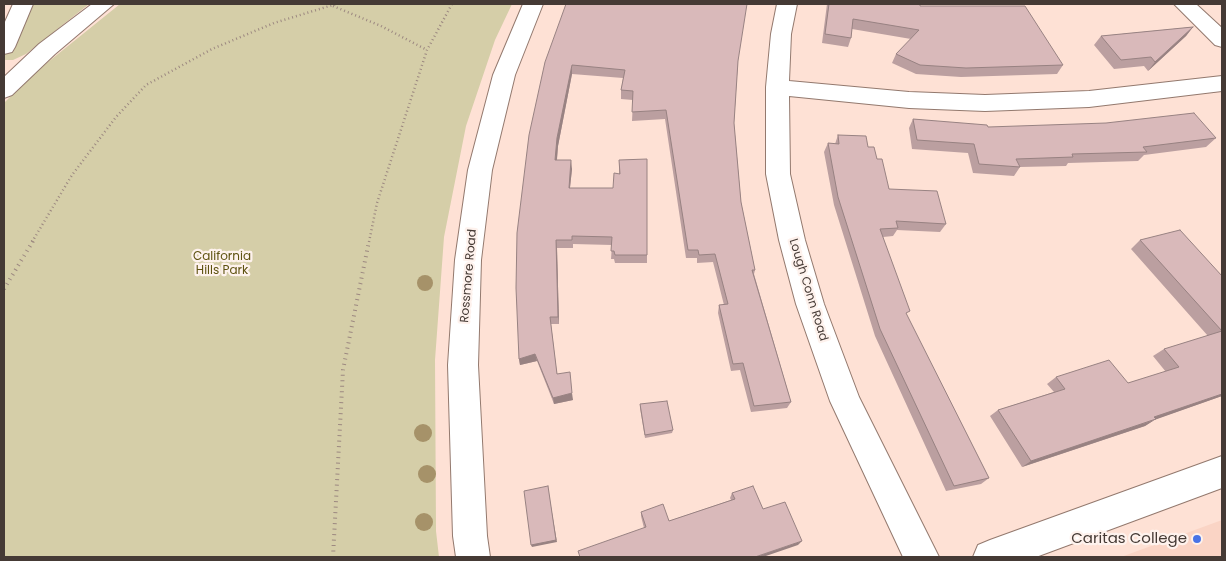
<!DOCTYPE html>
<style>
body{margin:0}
#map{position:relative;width:1226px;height:561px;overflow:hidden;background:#fee1d5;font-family:Poppins,sans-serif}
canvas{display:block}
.frame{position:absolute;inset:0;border:5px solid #453a35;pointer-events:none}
</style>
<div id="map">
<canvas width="1226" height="561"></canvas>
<div class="frame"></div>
</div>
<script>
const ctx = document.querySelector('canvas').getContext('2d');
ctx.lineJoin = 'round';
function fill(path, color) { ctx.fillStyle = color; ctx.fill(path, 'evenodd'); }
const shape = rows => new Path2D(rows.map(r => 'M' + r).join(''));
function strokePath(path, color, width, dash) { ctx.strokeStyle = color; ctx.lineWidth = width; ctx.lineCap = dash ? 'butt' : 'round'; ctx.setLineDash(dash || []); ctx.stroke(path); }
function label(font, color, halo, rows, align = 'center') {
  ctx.font = font + ' Poppins,sans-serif'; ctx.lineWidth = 4.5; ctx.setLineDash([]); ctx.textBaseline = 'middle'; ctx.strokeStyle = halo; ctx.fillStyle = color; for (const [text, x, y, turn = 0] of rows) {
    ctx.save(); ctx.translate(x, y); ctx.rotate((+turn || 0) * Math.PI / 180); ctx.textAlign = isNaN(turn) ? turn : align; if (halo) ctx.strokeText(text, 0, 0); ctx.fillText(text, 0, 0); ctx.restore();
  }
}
const built = shape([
 [1222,520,1222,557,1121,557]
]);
const green = shape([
 [27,4,89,4,26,54,13,60,4,60,4,54],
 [120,4,512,4,495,40,466,126,444,237,435,360,436,531,439,557,4,557,4,103,32,75]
]);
const pathFar1 = shape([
 [333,6,381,26,427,50],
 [32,242,72,175,116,117,146,85,212,49,274,23,336,4],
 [369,242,377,203,427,50,452,4]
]);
const path = shape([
 [4,289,33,241],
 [333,557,343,370,369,241]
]);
const street = shape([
 [523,4,543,4,515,75,492,170,481,260,478,365,487,536,490,557,456,557,453,536,448,365,455,260,468,170,493,75,523,4],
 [777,4,797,4,791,34,789,81,909,92,985,95,1089,91,1222,76,1222,91,1089,107,985,111,909,108,789,96,790,174,805,240,824,304,859,397,939,557,903,557,830,401,796,304,779,240,766,174,766,87,771,34,777,4],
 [1174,4,1196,4,1222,28,1222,47,1215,45,1174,4],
 [1222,456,1222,488,1036,557,973,557,978,545,990,540,1222,456]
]);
const secondary = shape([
 [13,4,33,4,15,47,12,52,4,54,4,24,13,4],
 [92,4,114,4,55,54,12,95,4,98,4,77,39,44,92,4]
]);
const trees = [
 [425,283,8],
 [423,433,9],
 [427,474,9],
 [424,522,9]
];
const wall = shape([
 [566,4,738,61,734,123,741,202,755,270,754,274,791,402,787,408,751,412,740,370,731,371,718,313,719,305,724,305,713,262,697,263,697,258,686,258,665,119,632,121,633,100,621,99,621,90,623,78,572,74,558,146,557,160,572,169,570,188,613,188,619,174,619,160,647,255,647,263,615,263,614,259,611,259,612,245,573,244,573,248,557,248,559,324,551,324,557,374,573,400,554,404,537,361,520,365,519,359],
 [827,4,920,4,920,6,1063,65,1057,74,961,77,916,74,892,63,896,54,911,39,852,29,851,38,848,47,822,43],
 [1193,27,1186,36,1148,71,1144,66,1114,69,1094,45,1101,36],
 [913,119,988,127,1216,138,1206,147,1144,155,1138,161,1068,163,1066,166,1020,167,1014,176,973,173,968,153,912,149,909,128],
 [838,135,868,147,877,159,889,189,946,224,940,232,897,230,893,236,883,237,907,316,989,478,981,484,946,491,875,336,834,205,824,152,828,143,835,144],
 [1140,240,1222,276,1222,396,1156,419,1145,426,1022,467,990,416,998,410,1054,392,1047,384,1056,377,1128,383,1166,372,1153,356,1164,349,1208,336,1131,249],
 [640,404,673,430,672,433,645,438,640,408],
 [732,493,763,509,798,545,644,528,641,516,641,512,669,521,731,500,730,498]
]);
const shadedWall = shape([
 [1193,27,1186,36,1148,71,1155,62],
 [572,65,572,74,558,146,556,169,555,160,557,138],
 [571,160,572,169,569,196,569,188],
 [556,240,557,248,559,324,558,317],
 [535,354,537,361,520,365,519,359],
 [572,393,573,400,554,404,553,398],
 [1222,394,1222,396,1143,424,1154,417],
 [1156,419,1145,426,1022,467,1031,461],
 [548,489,557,542,532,547,531,545],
 [802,541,798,545,763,557,755,557]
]);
const building = shape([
 [566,4,747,4,738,61,734,123,741,202,755,270,752,270,791,402,754,406,743,363,733,364,719,305,728,304,715,254,699,255,698,250,688,250,666,110,632,112,633,91,621,90,625,70,572,65,557,138,555,160,571,160,569,188,613,188,614,173,620,174,619,160,647,159,647,255,615,255,614,251,611,251,612,237,572,236,572,240,556,240,558,317,550,317,557,374,570,372,572,393,553,398,535,354,519,359,516,288,517,233,529,135,545,62,566,4],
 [829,4,920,4,920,6,1025,6,1063,65,966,68,920,65,896,54,919,30,853,19,851,38,825,34,829,4],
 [1193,27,1155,62,1151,57,1121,60,1101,36,1193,27],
 [1194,113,1216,138,1143,147,1147,152,1072,154,1073,157,1016,159,1020,167,979,164,974,144,917,140,913,119,987,125,988,127,1106,123,1194,113],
 [838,135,866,136,868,147,874,147,877,159,882,159,889,189,937,191,946,224,896,221,898,228,880,229,910,311,906,313,989,478,954,486,880,329,838,197,828,143,839,144,838,135],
 [1180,230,1222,276,1222,331,1140,240,1180,230],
 [1222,331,1222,394,1154,417,1156,419,1031,461,998,410,1065,389,1056,377,1109,360,1128,383,1179,367,1164,349,1222,331],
 [667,401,673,430,645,435,640,404,667,401],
 [548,486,556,540,531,545,524,491,548,486],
 [753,486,763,509,785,502,802,541,755,557,580,557,578,551,646,527,641,512,663,504,669,521,735,499,732,493,753,486]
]);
const markers = [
 [1197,539,5,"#4873e6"]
];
const parkNames = [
 ["California",222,257],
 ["Hills Park",222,271]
];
const streetNames = [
 ["Rossmore Road",469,276,-85],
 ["Lough Conn Road",808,290,73]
];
const nearPoinames = [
 ["Caritas College",1187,539]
];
fill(built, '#fad4c5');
fill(green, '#d5cea8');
strokePath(street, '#93796e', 2);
strokePath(secondary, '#93796e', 2);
strokePath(pathFar1, '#9c8880', 2.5, [1, 3]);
strokePath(path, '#9c8880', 4, [1, 4.5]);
fill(street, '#fff');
fill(secondary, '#fff');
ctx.fillStyle = '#a69269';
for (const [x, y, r] of trees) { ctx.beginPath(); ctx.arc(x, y, r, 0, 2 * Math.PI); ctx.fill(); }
fill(wall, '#bb9fa0');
fill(shadedWall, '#988282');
fill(building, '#d9b9ba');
strokePath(building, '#988282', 1);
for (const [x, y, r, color] of markers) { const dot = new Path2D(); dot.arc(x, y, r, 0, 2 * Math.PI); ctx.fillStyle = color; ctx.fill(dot); strokePath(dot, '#fef2ed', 2); }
label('12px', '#5e5210', '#fef2ed', parkNames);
label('12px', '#453a35', '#fef2ed', streetNames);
label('15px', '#453a35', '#fef2ed', nearPoinames, 'right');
</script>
